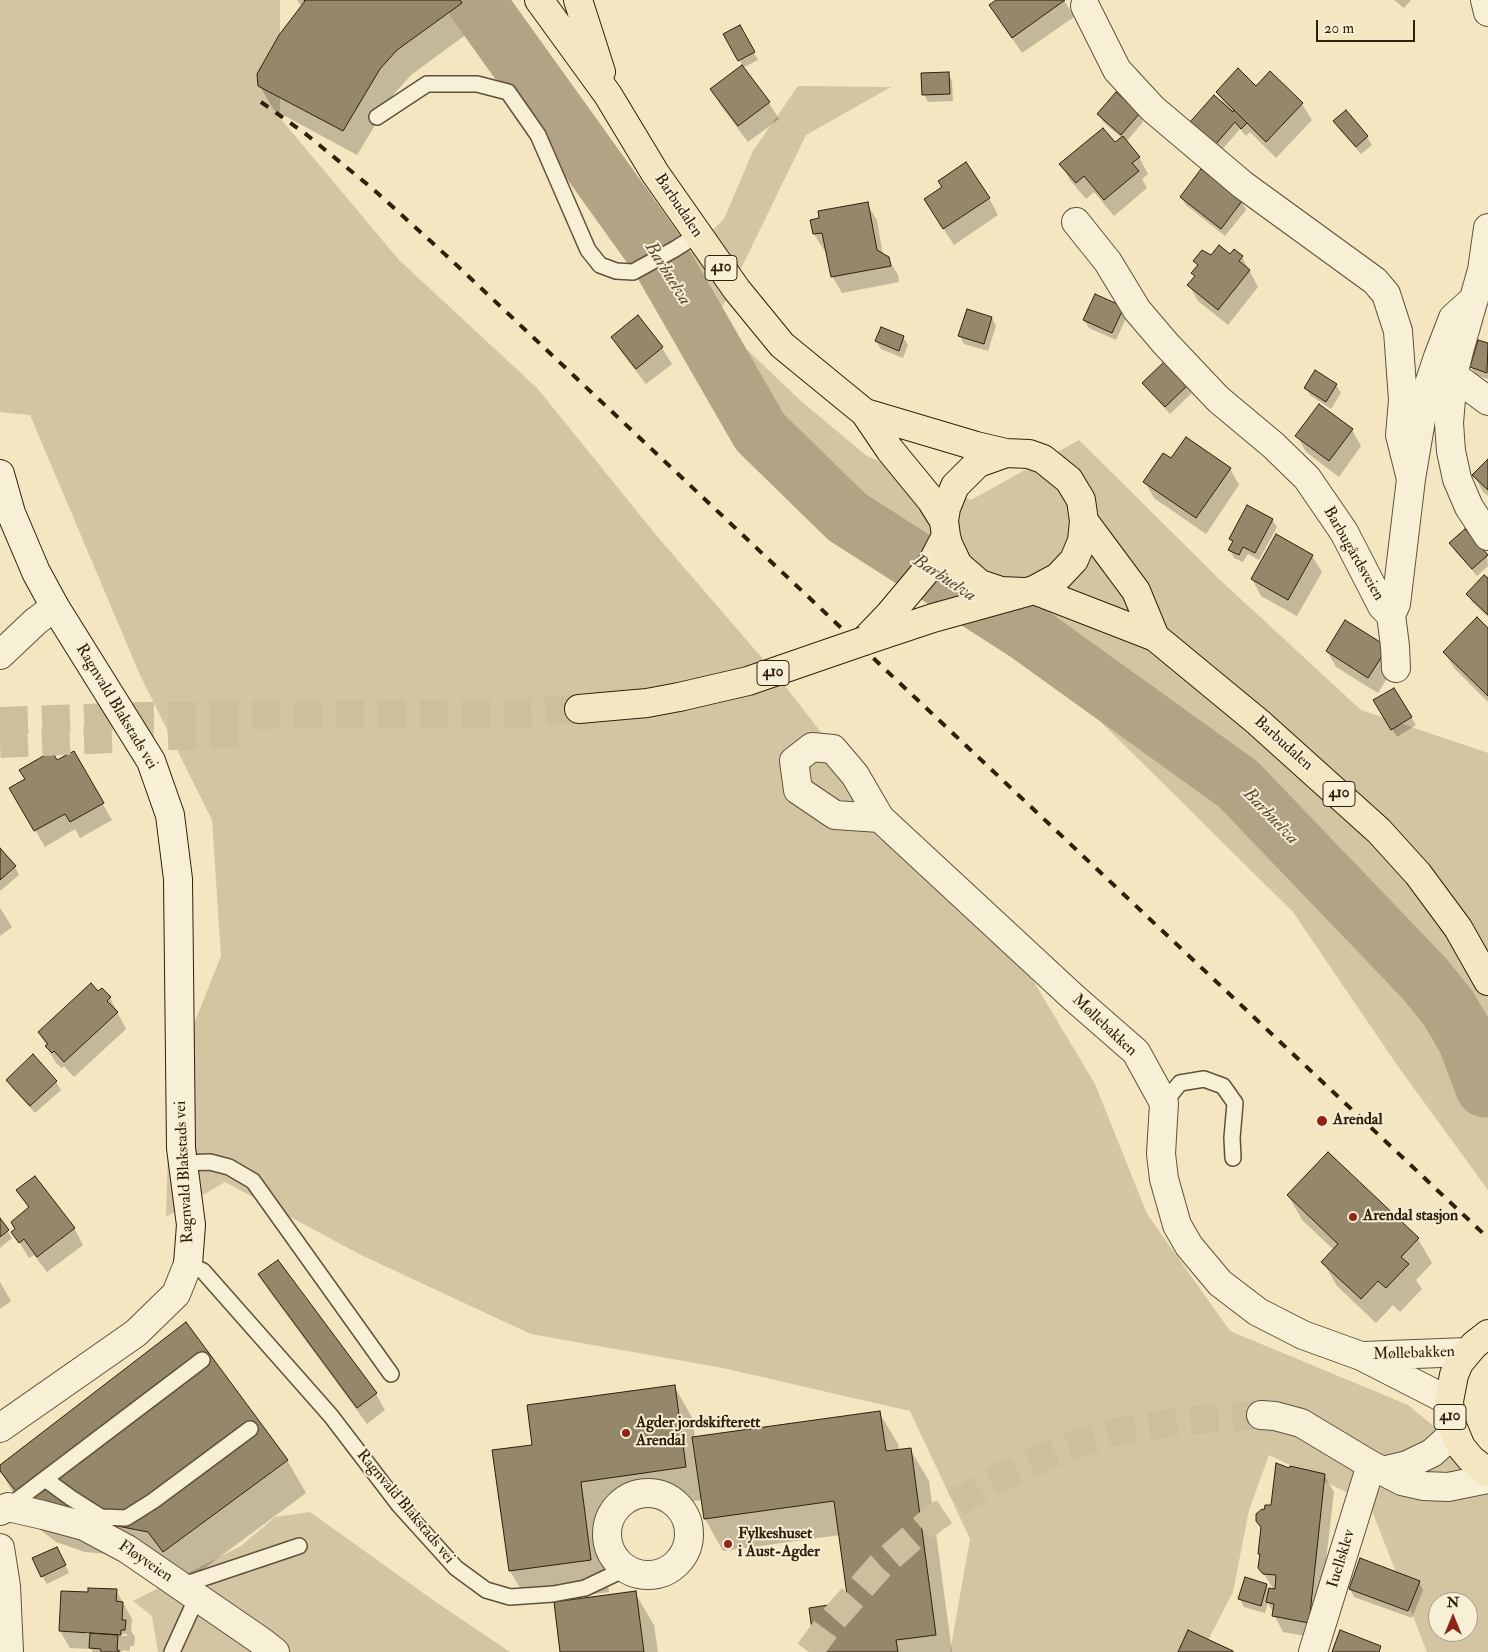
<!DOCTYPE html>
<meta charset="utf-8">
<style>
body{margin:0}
#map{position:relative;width:1488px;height:1652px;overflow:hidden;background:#f4e6c1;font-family:"IM FELL Double Pica",serif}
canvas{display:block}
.north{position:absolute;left:1428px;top:1592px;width:50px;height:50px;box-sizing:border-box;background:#f8efd7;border:1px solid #a89c85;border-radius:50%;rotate:0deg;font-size:14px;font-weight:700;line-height:20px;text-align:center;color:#2f200b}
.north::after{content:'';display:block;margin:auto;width:18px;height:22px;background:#8f2418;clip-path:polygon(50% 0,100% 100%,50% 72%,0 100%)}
.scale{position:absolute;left:1316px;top:20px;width:99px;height:22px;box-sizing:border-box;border:2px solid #2f200b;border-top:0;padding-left:6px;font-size:15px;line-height:18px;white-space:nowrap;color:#2f200b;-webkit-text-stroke:4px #f8efd7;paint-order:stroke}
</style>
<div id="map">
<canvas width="1488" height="1652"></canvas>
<div class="north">N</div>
<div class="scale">20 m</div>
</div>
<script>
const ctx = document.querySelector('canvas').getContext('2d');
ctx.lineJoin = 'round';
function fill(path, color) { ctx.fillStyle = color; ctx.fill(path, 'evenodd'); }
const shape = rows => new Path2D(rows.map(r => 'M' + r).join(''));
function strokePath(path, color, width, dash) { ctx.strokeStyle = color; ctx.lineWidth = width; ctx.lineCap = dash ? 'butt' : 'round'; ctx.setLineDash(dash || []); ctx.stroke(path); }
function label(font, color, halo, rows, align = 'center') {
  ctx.font = font + ' "IM FELL Double Pica",serif'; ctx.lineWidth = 4; ctx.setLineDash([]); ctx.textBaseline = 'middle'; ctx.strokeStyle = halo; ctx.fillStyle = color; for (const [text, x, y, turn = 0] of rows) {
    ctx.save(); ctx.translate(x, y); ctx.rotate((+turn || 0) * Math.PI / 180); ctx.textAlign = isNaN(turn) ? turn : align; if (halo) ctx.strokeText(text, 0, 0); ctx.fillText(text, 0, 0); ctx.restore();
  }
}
const green = shape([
 [0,0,280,0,280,118,399,260,537,388,656,535,775,673,893,825,1022,962,1095,1084,1147,1214,1230,1331,1408,1405,1488,1471,1488,1652,1427,1652,1369,1503,1269,1455,1249,1510,1233,1592,1207,1642,1199,1652,950,1652,970,1539,910,1411,723,1368,531,1334,363,1256,225,1182,166,1217,170,1084,221,956,212,820,140,675,30,415,0,412],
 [1438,1602,1468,1602,1468,1632,1438,1632],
 [798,86,891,87,806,135,716,320,802,402,867,456,971,500,1079,440,1218,578,1361,710,1488,753,1488,1190,1397,1065,1293,912,1021,643,853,539,724,402,657,284,724,219,753,151],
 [310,1512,433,1600,510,1652,158,1652,152,1616,133,1601,241,1546,275,1517]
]);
const shadow = shape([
 [297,0,459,0,475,28,411,75,394,94,357,155,274,110,259,85,302,7],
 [998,0,1064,0,1074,17,1022,53,990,5],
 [1394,0,1411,0,1404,8],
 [740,27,758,60,743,68,769,103,779,119,748,142,721,106,712,90,743,66,725,35],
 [948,73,952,81,953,101,928,102,924,94],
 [1256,88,1302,104,1312,120,1276,158,1250,132,1246,136,1240,129,1220,152,1196,130,1191,122,1226,107,1217,92],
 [1346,112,1367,137,1372,145,1361,154,1339,129,1335,121],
 [1099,114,1139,114,1143,122,1126,142,1139,157,1148,174,1142,179,1147,188,1114,216,1094,192,1086,199,1070,180,1061,164,1115,144,1122,138,1103,122],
 [1202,171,1242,202,1246,210,1225,236,1186,205,1181,197],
 [943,187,989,198,998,215,954,245,925,200],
 [867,204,877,220,883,255,888,258,898,275,899,282,842,293,832,276,827,250,824,250,814,234,812,221],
 [1234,251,1242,257,1258,287,1228,325,1198,301,1189,285,1195,277,1193,273,1198,267,1195,261,1212,256,1230,255],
 [1123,308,1127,316,1116,340,1089,328,1084,320],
 [637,317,662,348,672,364,646,384,622,353,612,337],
 [992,318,996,326,988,351,964,344,960,336],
 [903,337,908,345,903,358,881,349,876,341],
 [1479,341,1488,344,1488,379,1476,375,1471,367],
 [1166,362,1193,392,1170,414,1149,391,1144,383],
 [1336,385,1341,393,1331,409,1310,395,1306,388],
 [1352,430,1361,446,1339,477,1306,452,1297,436],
 [1172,460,1230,469,1239,485,1206,534,1154,498,1145,482],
 [1488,460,1488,496,1483,492,1474,475],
 [1272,520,1277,527,1259,560,1248,554,1243,562,1234,558,1230,550,1233,543,1231,539],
 [1451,544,1487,556,1488,566,1477,576,1455,551],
 [1312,556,1322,572,1297,616,1261,596,1252,579],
 [1488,580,1488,617,1472,602,1468,594],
 [1345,622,1396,664,1378,693,1336,667,1327,651],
 [1488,630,1488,702,1454,668,1444,652],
 [1394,689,1416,725,1397,737,1375,701],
 [73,752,112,820,80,838,75,829,45,847,11,788],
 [0,850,15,867,19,875,0,891],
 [0,908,12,927,0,936],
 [98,993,110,998,126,1029,74,1077,64,1066,62,1068,56,1063,39,1033],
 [33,1056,56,1082,61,1090,35,1113,12,1088,7,1080],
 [18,1191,74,1228,83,1245,47,1272,34,1255,29,1258,13,1232,29,1209],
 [1288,1195,1418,1239,1432,1263,1416,1280,1422,1289,1400,1312,1393,1305,1376,1323,1337,1286,1323,1262,1334,1250,1302,1220],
 [0,1220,12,1238,0,1248],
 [278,1261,376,1394,385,1410,367,1424,269,1291,259,1275],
 [0,1282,11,1301,0,1309],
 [674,1386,693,1419,695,1438,879,1412,898,1444,899,1450,910,1449,929,1481,952,1652,816,1652,849,1603,840,1535,723,1551,705,1519,702,1500,598,1514,609,1592,529,1603,510,1571,534,1446],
 [287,1460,306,1493,183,1584,121,1555,85,1552,56,1542,42,1531,17,1500,0,1470,0,1467],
 [1290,1470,1324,1475,1334,1492,1317,1638,1283,1632,1268,1603,1265,1613,1244,1607,1240,1599,1266,1585,1269,1589,1274,1590,1260,1568,1261,1556,1259,1554,1262,1530,1257,1521,1265,1511,1272,1507],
 [61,1556,69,1573,47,1584,42,1576],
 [1419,1582,1423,1590,1412,1618,1354,1597,1350,1589],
 [116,1590,132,1619,131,1631,135,1637,134,1646,130,1646,130,1651,122,1650,122,1652,93,1652,91,1649,70,1648,60,1631,62,1593,89,1594],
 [85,1632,127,1634,127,1636,85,1634],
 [635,1593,654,1625,658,1652,561,1652]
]);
const river = shape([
 [475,0,660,258,760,432,847,517,1028,633,1238,784,1424,978,1449,1009,1467,1040,1485,1088]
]);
const building = shape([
 [304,0,460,0,462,3,397,50,380,69,343,131,258,86,257,74,279,35,305,1,304,0],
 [996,0,1065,0,1012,38,989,5,996,0],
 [740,25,755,52,738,61,723,34,740,25],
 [742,65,770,102,738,126,710,89,742,65],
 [1238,68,1256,86,1270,71,1303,103,1266,142,1216,92,1238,68],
 [949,72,950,94,922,95,921,73,949,72],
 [1116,92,1140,113,1121,135,1097,114,1116,92],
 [1214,95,1233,112,1234,110,1247,123,1241,129,1235,122,1215,145,1190,122,1214,95],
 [1346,110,1368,136,1356,147,1333,121,1346,110],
 [1103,128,1115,142,1123,136,1140,157,1132,163,1139,171,1104,200,1084,176,1076,183,1059,164,1103,128],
 [966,162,990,198,943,229,924,199,942,187,938,181,966,162],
 [1201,169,1242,201,1221,229,1180,197,1201,169],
 [868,202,877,250,889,257,891,266,831,277,822,233,813,234,810,220,819,218,818,211,868,202],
 [1219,245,1230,254,1234,249,1243,256,1239,261,1250,270,1218,310,1187,285,1195,276,1191,273,1198,265,1193,261,1202,250,1211,255,1219,245],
 [1095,294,1124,307,1112,333,1083,320,1095,294],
 [967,309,992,317,984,344,958,336,967,309],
 [638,315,663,347,636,369,611,337,638,315],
 [881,327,904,336,899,351,875,341,881,327],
 [1478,340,1488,343,1487,373,1470,367,1478,340],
 [1166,360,1189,384,1165,407,1142,383,1166,360],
 [1315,370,1337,384,1326,402,1304,388,1315,370],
 [1319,404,1353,429,1329,461,1295,436,1319,404],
 [1186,437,1231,468,1196,518,1143,482,1163,453,1171,458,1186,437],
 [1488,459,1488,490,1472,475,1488,459],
 [1247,505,1273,519,1255,553,1243,547,1239,555,1228,550,1233,541,1229,539,1247,505],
 [1465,529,1488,555,1472,569,1449,543,1465,529],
 [1276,534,1313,555,1288,600,1251,579,1276,534],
 [1484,575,1488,578,1488,615,1466,594,1484,575],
 [1477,617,1488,628,1488,696,1443,652,1477,617],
 [1345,620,1388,647,1368,678,1326,651,1345,620],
 [1394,688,1412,717,1391,730,1373,700,1394,688],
 [52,751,57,760,74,751,104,803,70,822,65,814,34,831,9,788,25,779,19,770,52,751],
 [0,848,16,866,0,880,0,848],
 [91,983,98,991,102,988,111,997,107,1001,118,1012,64,1062,54,1051,52,1053,45,1046,48,1044,38,1032,91,983],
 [33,1054,57,1081,30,1106,6,1080,33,1054],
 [1328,1152,1419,1238,1401,1257,1409,1264,1386,1288,1378,1281,1361,1299,1321,1262,1338,1244,1287,1195,1328,1152],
 [35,1176,75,1228,37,1257,24,1239,19,1243,11,1232,15,1229,11,1222,29,1207,16,1190,35,1176],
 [0,1218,9,1230,0,1237,0,1218],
 [278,1260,377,1393,357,1408,258,1274,278,1260],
 [186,1322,288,1460,163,1552,148,1532,102,1523,22,1499,0,1471,0,1465,186,1322],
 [675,1385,686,1467,581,1482,591,1560,509,1571,492,1450,532,1445,527,1405,675,1385],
 [880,1411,886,1451,911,1448,936,1635,896,1640,898,1652,815,1652,809,1608,848,1602,834,1501,704,1519,692,1437,880,1411],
 [1276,1463,1289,1468,1290,1466,1325,1474,1309,1623,1272,1616,1274,1604,1266,1602,1269,1588,1275,1589,1276,1575,1263,1574,1258,1568,1260,1554,1258,1554,1261,1527,1256,1521,1256,1514,1262,1509,1264,1510,1265,1505,1271,1505,1276,1463],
 [57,1547,66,1565,41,1577,32,1558,57,1547],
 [1360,1558,1420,1581,1408,1611,1349,1589,1360,1558],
 [1245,1577,1267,1584,1261,1606,1238,1599,1245,1577],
 [88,1588,117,1589,116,1601,123,1602,122,1620,126,1620,125,1630,121,1630,121,1635,59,1631,61,1591,88,1592,88,1588],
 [636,1591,644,1652,560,1652,554,1602,636,1591],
 [1188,1630,1233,1651,1233,1652,1178,1652,1188,1630],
 [1340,1630,1381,1646,1379,1652,1332,1652,1340,1630],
 [90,1633,118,1635,117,1650,119,1650,119,1652,101,1652,101,1649,89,1648,90,1633]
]);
const streetTunnel = shape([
 [809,1652,830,1623,880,1566,932,1520,986,1484,1048,1455,1109,1433,1181,1421,1261,1415]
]);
const primaryTunnel = shape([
 [0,721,143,716,527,713,579,709],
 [0,744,241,733]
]);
const lane = shape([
 [377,117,427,84,477,84,508,92,538,135,588,250,600,265,616,271,633,272,675,249,697,235],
 [1164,1103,1180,1083,1204,1079,1223,1086,1235,1103,1232,1138,1233,1158],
 [183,1163,210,1162,229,1167,253,1181,391,1374],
 [188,1264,203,1271,331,1416,399,1505,456,1568,486,1590,510,1597,553,1594,585,1588,625,1569],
 [45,1479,71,1498,101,1517,126,1518,153,1501,250,1429],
 [8,1507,202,1360],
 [180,1586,299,1546],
 [172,1652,197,1597]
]);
const street = shape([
 [1485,0,1488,12],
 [1085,6,1117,70,1153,109,1243,185,1375,281,1386,294,1398,331,1403,400,1400,435,1411,479],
 [1076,222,1108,262,1137,310,1166,344,1218,399,1273,445,1307,478,1344,532,1382,606,1391,615],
 [1488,228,1482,270,1459,351,1453,375,1449,423,1451,451,1457,479,1469,507,1488,536],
 [1453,375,1488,401],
 [1391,615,1396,604,1411,479,1425,396,1438,357,1453,318,1474,299],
 [1391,615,1395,646,1396,668],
 [0,655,36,621,55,607],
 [880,818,855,775,833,749,812,747,794,761,798,790,835,815,880,818,1073,997,1136,1052,1164,1103,1161,1154,1164,1179,1177,1225,1189,1246,1220,1283,1258,1312,1303,1335,1361,1356,1449,1401],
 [1363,1356,1467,1352],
 [1261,1415,1275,1416,1301,1423,1371,1465,1402,1481,1424,1486,1448,1487,1488,1479],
 [0,1428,136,1333,176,1294,188,1264],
 [1382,1471,1407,1465,1432,1453,1454,1433],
 '607 1534a41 41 0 1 1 82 0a41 41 0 1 1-82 0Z',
 [0,1511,8,1507,43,1515,84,1526,127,1549,261,1641,275,1652],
 [0,1548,6,1586,9,1652],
 [1313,1652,1371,1465]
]);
const secondary = shape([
 [0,474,11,513,36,572,55,607,151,761,170,815,178,879,181,1148,191,1225,188,1264]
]);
const primary = shape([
 [539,0,608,95,655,173,737,290,782,345,865,413,890,450,931,500,944,521],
 [578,0,601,72],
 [865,413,976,446,1006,453],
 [1084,521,1136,591,1155,637],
 [1034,590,1155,637,1258,722,1379,831,1418,874,1458,928,1488,981],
 [866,639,889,615,931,565,946,536],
 [864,641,933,618,1034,590,1058,577,1074,560,1082,541,1084,521,1081,500,1069,480,1043,459,1029,454,1006,453,978,463,955,486,946,508,944,521,946,536,948,544,958,565,980,584,1001,591,1024,592],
 [579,709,647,703,679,697],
 [1488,1334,1474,1345,1459,1363,1454,1375,1449,1401,1451,1423,1461,1447,1471,1459,1488,1473]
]);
const rail = shape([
 [261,102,307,135,373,189,448,257,1488,1238]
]);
const primaryBridge = shape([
 [679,697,748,681,864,641]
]);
const markers = [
 [1322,1121,6,"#8f2418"],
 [1353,1217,5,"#8f2418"],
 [626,1433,5,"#8f2418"],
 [728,1544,5,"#8f2418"]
];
const shields = [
 [721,268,32],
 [773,673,32],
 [1339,794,32],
 [1450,1417,32]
];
const shieldNames = [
 ["410",721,268],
 ["410",773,673],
 ["410",1339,794],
 ["410",1450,1417]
];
const streetNames = [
 ["Barbudalen",678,206,56],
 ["Barbugårdsveien",1353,554,60],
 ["Ragnvald Blakstads vei",116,707,59],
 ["Barbudalen",1283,744,42],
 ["Møllebakken",1104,1026,43],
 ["Ragnvald Blakstads vei",185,1172,-93],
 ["Møllebakken",1414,1354,-2],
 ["Ragnvald Blakstads vei",405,1507,50],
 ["Iuellsklev",1342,1559,-73],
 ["Fløyveien",145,1562,34]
];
const poiNames = [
 ["Arendal",1333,1121],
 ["Arendal stasjon",1363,1217],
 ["Agder jordskifterett",636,1424],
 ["Arendal",636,1442],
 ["Fylkeshuset",738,1535],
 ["i Aust-Agder",738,1553]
];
const waterNames = [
 ["Barbuelva",667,274,58],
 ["Barbuelva",944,579,33],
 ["Barbuelva",1270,817,46]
];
fill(green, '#d3c4a2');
fill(shadow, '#0003');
strokePath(river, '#b1a383', 59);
fill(building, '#95876a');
strokePath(building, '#2f200b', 1);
strokePath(streetTunnel, '#cdbe9d', 28, [28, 14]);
strokePath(primaryTunnel, '#cdbe9d', 28, [28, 14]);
strokePath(lane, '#605238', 18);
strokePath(street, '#605238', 30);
strokePath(secondary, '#2f200b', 30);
strokePath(primary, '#2f200b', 30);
strokePath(lane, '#f8efd7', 15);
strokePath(street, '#f8efd7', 28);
strokePath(secondary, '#f8efd7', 28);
strokePath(primary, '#f4e6c1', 28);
strokePath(rail, '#2f200b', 4, [9, 9]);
strokePath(primaryBridge, '#2f200b', 30, []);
strokePath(primaryBridge, '#f4e6c1', 28);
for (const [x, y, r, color] of markers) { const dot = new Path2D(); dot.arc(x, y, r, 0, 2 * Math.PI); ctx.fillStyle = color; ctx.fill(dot); strokePath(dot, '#f8efd7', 2); }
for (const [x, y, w] of shields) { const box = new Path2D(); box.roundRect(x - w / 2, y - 12.5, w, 25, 4); ctx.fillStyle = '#f8efd7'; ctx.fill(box); strokePath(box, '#2f200b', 1); }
label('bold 15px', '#2f200b', null, shieldNames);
label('16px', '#2f200b', '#f8efd7', streetNames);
label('bold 16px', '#2f200b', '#f8efd7', poiNames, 'left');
label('italic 18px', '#5c4e35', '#f8efd7', waterNames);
</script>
